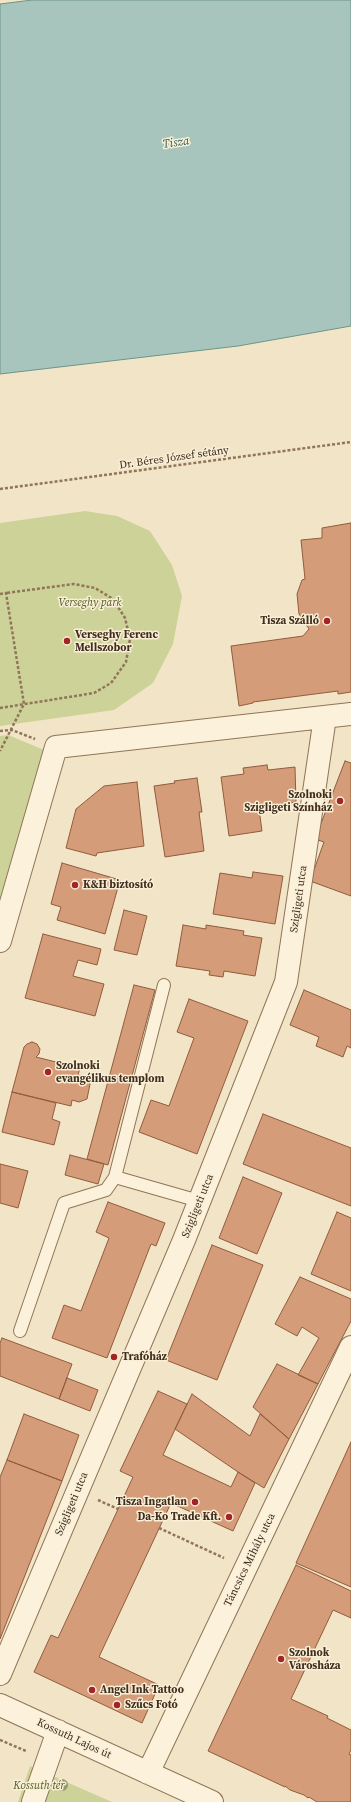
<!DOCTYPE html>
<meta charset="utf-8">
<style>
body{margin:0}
canvas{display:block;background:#f2e4c6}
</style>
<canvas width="351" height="1802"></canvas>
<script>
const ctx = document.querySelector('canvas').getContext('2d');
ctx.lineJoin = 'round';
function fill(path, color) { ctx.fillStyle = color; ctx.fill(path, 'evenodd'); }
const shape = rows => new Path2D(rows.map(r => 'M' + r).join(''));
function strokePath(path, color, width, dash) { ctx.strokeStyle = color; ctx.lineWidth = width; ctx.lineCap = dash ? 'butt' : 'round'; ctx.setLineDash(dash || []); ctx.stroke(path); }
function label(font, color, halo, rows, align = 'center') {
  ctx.font = font + ' "Source Serif 4",serif'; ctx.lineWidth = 3; ctx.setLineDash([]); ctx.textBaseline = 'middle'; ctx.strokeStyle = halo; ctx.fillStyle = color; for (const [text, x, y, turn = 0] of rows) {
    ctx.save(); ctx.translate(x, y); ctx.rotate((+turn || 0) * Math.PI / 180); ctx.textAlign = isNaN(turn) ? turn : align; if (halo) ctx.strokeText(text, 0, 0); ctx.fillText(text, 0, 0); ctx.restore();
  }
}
const green = shape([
 [85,511,117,516,150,531,172,565,182,596,173,644,153,683,114,710,0,726,0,523],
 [8,735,49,752,0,917,0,736],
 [30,1766,112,1802,18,1802]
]);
const water = shape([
 [32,0,351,0,351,326,238,346,0,374,0,4,32,0]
]);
const building = shape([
 [351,523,351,692,338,694,338,691,253,702,253,703,239,706,231,646,303,636,309,629,299,614,297,594,302,580,305,579,301,540,322,538,322,528,351,523],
 [345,761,351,763,351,896,310,881,324,842,315,839,345,761],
 [267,765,268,770,295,767,296,802,259,809,262,831,229,836,221,777,244,774,243,768,267,765],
 [197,778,202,812,199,812,204,851,165,857,154,786,175,783,174,781,197,778],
 [137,782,144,846,97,853,96,856,66,848,76,809,104,786,137,782],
 [62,863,120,880,105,934,57,920,61,907,51,904,62,863],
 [253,872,283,876,275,924,213,914,220,873,252,878,253,872],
 [124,910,147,916,137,955,114,950,124,910],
 [183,925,206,929,206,925,244,931,243,935,262,938,255,976,224,971,223,977,209,975,210,971,176,966,183,925],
 [43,934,101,949,97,965,78,960,73,976,104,984,95,1016,25,998,43,934],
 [134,985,155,990,108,1165,87,1159,134,985],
 [304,990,351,1010,351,1048,347,1046,343,1057,316,1046,319,1037,290,1025,304,990],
 [189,999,248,1021,197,1154,139,1132,151,1100,169,1106,194,1038,177,1032,189,999],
 [32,1042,37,1044,40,1049,39,1054,36,1057,80,1068,78,1075,85,1077,90,1084,87,1099,79,1102,72,1100,71,1106,12,1092,24,1047,27,1044,32,1042],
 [12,1092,56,1103,52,1119,60,1122,54,1145,2,1132,12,1092],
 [263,1114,351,1148,351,1206,243,1164,263,1114],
 [70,1155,104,1164,98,1184,65,1175,70,1155],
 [0,1164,28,1171,18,1208,0,1203,0,1164],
 [243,1177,282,1193,257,1254,219,1238,243,1177],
 [108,1202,165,1223,156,1246,151,1244,107,1358,52,1338,64,1305,81,1311,109,1238,96,1232,108,1202],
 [337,1212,351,1218,351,1291,311,1274,337,1212],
 [212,1245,263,1265,217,1380,166,1360,212,1245],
 [300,1277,351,1299,351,1321,318,1384,298,1375,319,1338,302,1327,297,1336,275,1324,300,1277],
 [2,1338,72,1364,59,1399,0,1376,0,1343,2,1338],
 [277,1364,318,1384,289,1439,253,1407,277,1364],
 [67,1378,98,1390,90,1411,59,1399,67,1378],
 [158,1391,187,1404,163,1455,231,1487,238,1472,255,1483,233,1531,171,1503,99,1657,159,1685,142,1723,34,1672,51,1635,58,1638,133,1477,120,1471,158,1391],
 [192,1394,250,1436,260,1414,289,1439,264,1488,238,1472,175,1429,192,1394],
 [24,1414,79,1435,62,1481,7,1460,24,1414],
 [351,1442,351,1587,296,1563,351,1442],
 [7,1460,62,1481,0,1639,0,1477,7,1460],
 [296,1565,351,1591,351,1618,333,1610,291,1699,328,1716,327,1718,351,1730,351,1750,349,1754,351,1755,351,1802,317,1802,309,1797,308,1798,304,1795,290,1790,285,1786,285,1787,208,1751,296,1565]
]);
const path = shape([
 [0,489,351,442],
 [0,594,6,593,24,704,0,751],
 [0,708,94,693,111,683,126,662,130,639,125,618,113,599,95,588,74,584,6,593],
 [0,731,12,730,35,739],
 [98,1500,118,1509],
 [159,1528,224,1558],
 [0,1740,26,1751]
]);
const lane = shape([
 [115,1177,199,1201],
 [20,1331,64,1203,106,1190,115,1177,164,985]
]);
const street = shape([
 [0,941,56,747,351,714],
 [0,1674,184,1240,286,982,325,717],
 [0,1705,212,1802],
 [148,1773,351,1347],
 [33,1802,58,1731]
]);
const trees = [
 [62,1785]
];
const markers = [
 [327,621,4,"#a42327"],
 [67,641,4,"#a42327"],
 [340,801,4,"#a42327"],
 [75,885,4,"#a42327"],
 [48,1072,4,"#a42327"],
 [114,1357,4,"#a42327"],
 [195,1502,4,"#a42327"],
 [229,1517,4,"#a42327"],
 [281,1659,4,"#a42327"],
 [92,1690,4,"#a42327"],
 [117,1705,4,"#a42327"]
];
const streetNames = [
 ["Dr. Béres József sétány",174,458,-8],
 ["Szigligeti utca",299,899,-82],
 ["Szigligeti utca",198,1206,-68],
 ["Szigligeti utca",72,1504,-67],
 ["Táncsics Mihály utca",250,1560,-64],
 ["Kossuth Lajos út",74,1739,25]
];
const parkNames = [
 ["Verseghy park",90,603],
 ["Kossuth tér",39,1786]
];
const poiNames = [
 ["Tisza Szálló",319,621,"right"],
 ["Verseghy Ferenc",75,635],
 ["Mellszobor",75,648],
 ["Szolnoki",332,795,"right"],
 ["Szigligeti Színház",332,808,"right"],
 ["K&H biztosító",83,885],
 ["Szolnoki",56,1066],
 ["evangélikus templom",56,1079],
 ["Trafóház",122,1357],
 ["Tisza Ingatlan",187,1502,"right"],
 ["Da-Ko Trade Kft.",221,1517,"right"],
 ["Szolnok",289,1653],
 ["Városháza",289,1666],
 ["Angel Ink Tattoo",100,1690],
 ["Szűcs Fotó",125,1705]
];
const waterNames = [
 ["Tisza",176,143,-8]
];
fill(green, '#cdd298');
fill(water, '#a7c5bc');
strokePath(water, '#6d958a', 1);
fill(building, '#d49c78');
strokePath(building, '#915c3d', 1);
strokePath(lane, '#907559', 14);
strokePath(street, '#907559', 24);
strokePath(path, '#907559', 2.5, [3, 2]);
strokePath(lane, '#fcf1da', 12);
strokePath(street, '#fcf1da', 22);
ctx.fillStyle = '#999a6c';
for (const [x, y] of trees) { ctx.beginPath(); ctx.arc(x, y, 6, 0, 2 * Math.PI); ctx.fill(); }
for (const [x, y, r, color] of markers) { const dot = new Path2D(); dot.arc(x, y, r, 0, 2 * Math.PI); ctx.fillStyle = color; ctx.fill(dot); strokePath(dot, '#f9eed6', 1.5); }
label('11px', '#3f2d1e', '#f9eed6', streetNames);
label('italic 11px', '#505d23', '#f9eed6', parkNames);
label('bold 11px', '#3f2d1e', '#f9eed6', poiNames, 'left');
label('italic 12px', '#2c605b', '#f9eed6', waterNames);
</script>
